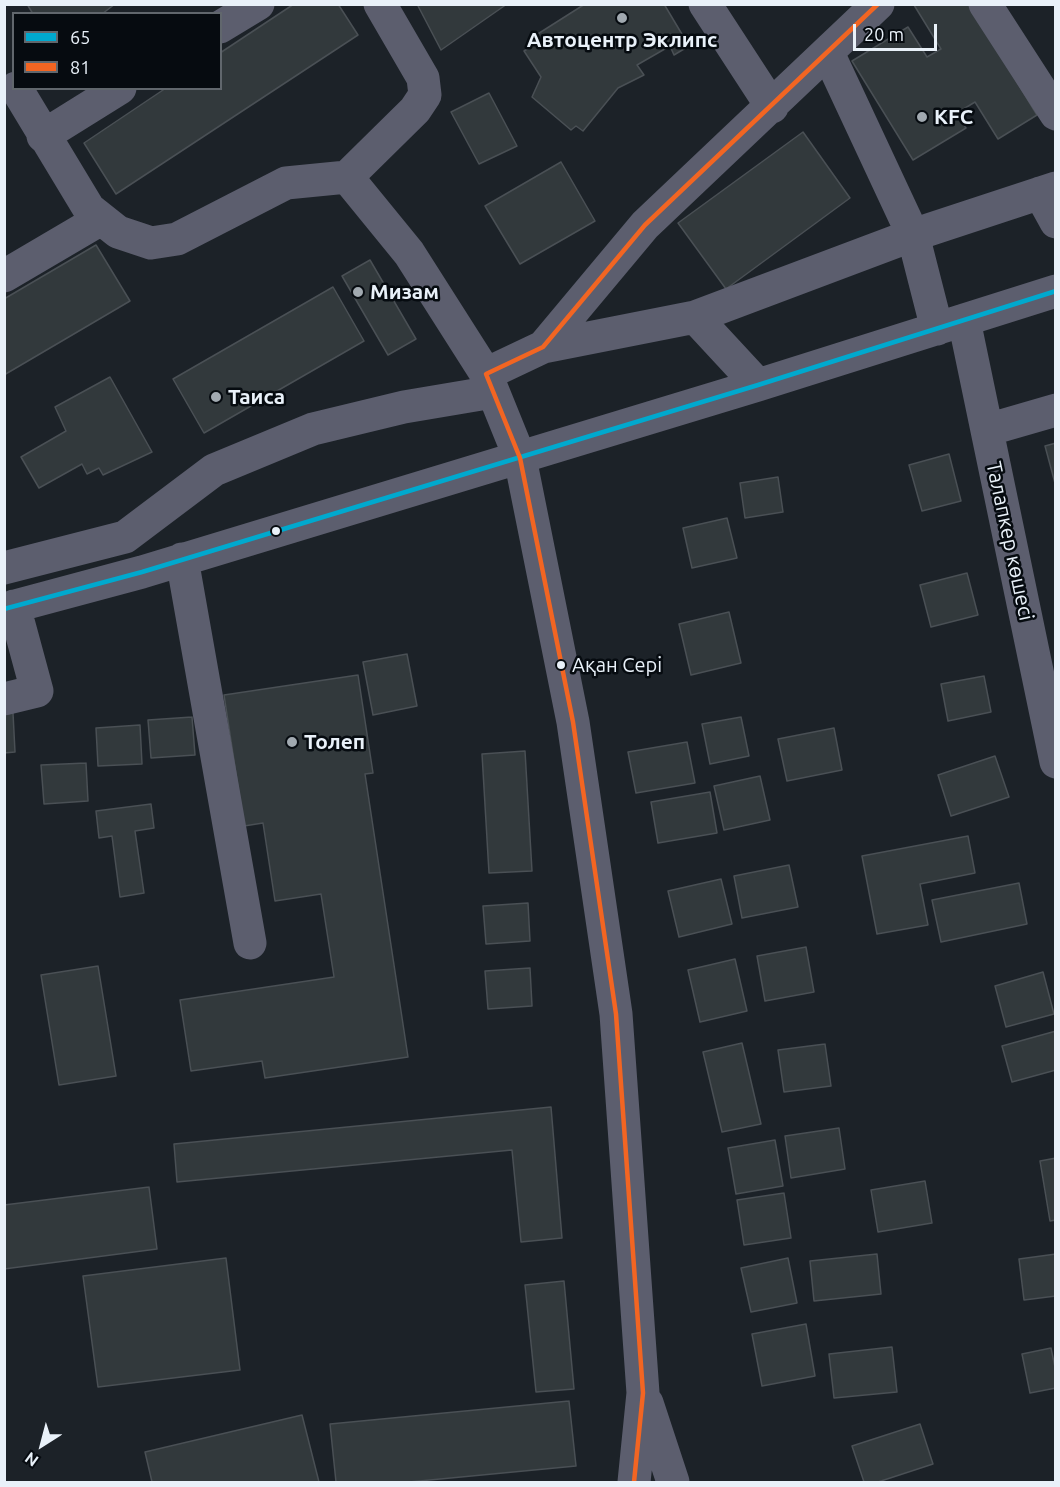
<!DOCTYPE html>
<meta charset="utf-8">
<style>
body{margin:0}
#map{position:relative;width:1060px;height:1487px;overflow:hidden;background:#1c2228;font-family:Ubuntu,sans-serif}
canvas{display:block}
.frame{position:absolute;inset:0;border:6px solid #e9f1f9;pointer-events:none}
.legend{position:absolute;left:12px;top:12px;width:210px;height:78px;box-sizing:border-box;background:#060b10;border:2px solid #61676d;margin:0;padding:8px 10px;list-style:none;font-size:18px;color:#e9f1f9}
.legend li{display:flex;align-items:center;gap:12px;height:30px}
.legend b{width:30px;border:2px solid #61676d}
.north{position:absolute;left:12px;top:1415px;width:60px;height:60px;-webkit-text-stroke:4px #060b10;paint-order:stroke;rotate:216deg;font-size:16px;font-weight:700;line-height:24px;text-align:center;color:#e9f1f9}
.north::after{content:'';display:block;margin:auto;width:21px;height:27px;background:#e9f1f9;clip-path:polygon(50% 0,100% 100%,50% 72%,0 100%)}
.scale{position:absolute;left:853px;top:24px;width:84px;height:27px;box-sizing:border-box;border:3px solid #e9f1f9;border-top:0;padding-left:8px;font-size:18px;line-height:21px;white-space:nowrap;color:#e9f1f9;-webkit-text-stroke:4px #060b10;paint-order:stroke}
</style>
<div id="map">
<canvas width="1060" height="1487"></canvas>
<div class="frame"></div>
<ul class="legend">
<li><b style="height:8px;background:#00a9ce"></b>65</li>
<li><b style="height:8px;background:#f26522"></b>81</li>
</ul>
<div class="north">N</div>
<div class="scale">20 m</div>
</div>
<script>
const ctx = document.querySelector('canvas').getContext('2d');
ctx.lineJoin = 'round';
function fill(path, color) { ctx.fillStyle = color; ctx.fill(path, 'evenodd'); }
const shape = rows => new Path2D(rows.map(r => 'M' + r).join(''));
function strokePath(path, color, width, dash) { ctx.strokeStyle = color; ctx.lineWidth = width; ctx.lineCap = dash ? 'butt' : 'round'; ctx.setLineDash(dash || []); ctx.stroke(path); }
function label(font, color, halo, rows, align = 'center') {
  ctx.font = font + ' Ubuntu,sans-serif'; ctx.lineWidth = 5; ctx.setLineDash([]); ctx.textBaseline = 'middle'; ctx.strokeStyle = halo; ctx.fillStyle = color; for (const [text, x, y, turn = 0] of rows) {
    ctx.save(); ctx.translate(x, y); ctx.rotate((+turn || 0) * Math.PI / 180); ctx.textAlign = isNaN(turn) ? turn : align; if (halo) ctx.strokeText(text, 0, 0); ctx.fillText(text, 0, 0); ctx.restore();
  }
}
const building = shape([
 [27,4,115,4,102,14,33,14,27,4],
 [294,4,338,4,358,35,116,194,84,143,166,88,220,88,220,53,294,4],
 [417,4,507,4,441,50,417,4],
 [585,4,664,4,689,46,674,55,670,46,637,65,644,75,618,88,583,131,576,126,571,130,532,97,541,77,524,51,537,43,533,37,585,4],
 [916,4,970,4,1037,115,998,139,975,102,957,113,966,128,913,160,852,61,908,27,927,57,941,49,914,5,916,4],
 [489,93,517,146,479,164,451,112,489,93],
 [803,132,850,198,726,289,678,223,803,132],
 [561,162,595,221,520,264,485,206,561,162],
 [96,245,130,301,4,375,4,299,96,245],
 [370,260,416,339,388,355,342,276,370,260],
 [333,287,364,341,204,433,173,379,333,287],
 [110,377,152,452,103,475,99,468,87,474,82,464,39,488,21,457,66,431,55,407,110,377],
 [1056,443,1056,487,1045,446,1056,443],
 [949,454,961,501,922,511,909,465,949,454],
 [778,477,783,512,745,518,740,483,778,477],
 [727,518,737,558,692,568,683,528,727,518],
 [967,573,978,615,931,627,920,585,967,573],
 [729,612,741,663,691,675,679,624,729,612],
 [407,654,417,706,373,715,363,662,407,654],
 [358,675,373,773,365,774,408,1057,265,1078,262,1061,191,1071,180,1000,334,977,321,894,275,901,263,823,244,826,224,695,358,675],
 [984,676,991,712,948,721,941,684,984,676],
 [13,713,15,752,4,753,4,714,13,713],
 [192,717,195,755,151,758,148,720,192,717],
 [741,717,749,756,710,764,702,724,741,717],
 [140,725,142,764,98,766,96,728,140,725],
 [834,728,842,770,787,781,778,739,834,728],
 [687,742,695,783,636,793,628,752,687,742],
 [525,751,532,871,489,873,482,754,525,751],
 [995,756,1009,797,951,816,938,775,995,756],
 [86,763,88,801,44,804,41,765,86,763],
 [760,776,770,820,724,830,714,786,760,776],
 [710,792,717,833,658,843,651,802,710,792],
 [151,804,154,828,135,831,144,893,120,897,112,836,99,838,96,811,151,804],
 [968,836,975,873,920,884,928,925,877,934,862,856,968,836],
 [789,865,798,907,742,918,734,876,789,865],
 [721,879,732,924,679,937,668,891,721,879],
 [1019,883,1027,924,941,942,932,900,1019,883],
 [528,903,530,941,486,944,483,906,528,903],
 [806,947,814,992,765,1001,757,956,806,947],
 [735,959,747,1011,700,1022,688,970,735,959],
 [98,966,116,1076,59,1085,41,975,98,966],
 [530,968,532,1006,488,1009,485,971,530,968],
 [1043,972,1054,1014,1006,1027,995,986,1043,972],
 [1056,1031,1056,1070,1012,1082,1002,1046,1056,1031],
 [742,1043,761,1124,722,1132,703,1052,742,1043],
 [825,1044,831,1086,784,1092,778,1050,825,1044],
 [551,1107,562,1238,521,1242,512,1150,177,1182,174,1144,551,1107],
 [839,1128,845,1169,791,1178,785,1136,839,1128],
 [775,1140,783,1186,736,1194,728,1148,775,1140],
 [1056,1158,1056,1220,1050,1221,1040,1161,1056,1158],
 [925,1181,932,1223,878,1232,871,1190,925,1181],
 [149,1187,157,1249,4,1269,4,1205,149,1187],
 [784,1193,791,1238,744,1245,737,1200,784,1193],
 [877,1254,881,1294,814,1301,810,1261,877,1254],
 [1056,1254,1056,1296,1024,1300,1019,1259,1056,1254],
 [226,1258,240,1370,98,1387,83,1276,226,1258],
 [788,1258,797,1303,751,1312,741,1268,788,1258],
 [564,1281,574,1389,536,1392,525,1285,564,1281],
 [806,1324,815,1376,762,1386,752,1334,806,1324],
 [892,1347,897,1392,834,1398,829,1354,892,1347],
 [1051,1348,1056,1372,1056,1388,1030,1393,1022,1354,1051,1348],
 [569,1401,576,1466,409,1482,336,1482,330,1424,569,1401],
 [302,1415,319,1482,152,1482,145,1452,302,1415],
 [920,1424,933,1464,878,1482,864,1482,852,1446,920,1424]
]);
const minor = shape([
 [705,4,772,107],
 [985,4,1056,114],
 [220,27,258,4],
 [828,53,913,235,1056,188],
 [16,88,89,209,118,232,151,243,177,239,286,183,347,177,409,253,486,374],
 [43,136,120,88],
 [347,177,415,110,425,95,423,78,380,4],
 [1040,193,1056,222],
 [4,276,101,219],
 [695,317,758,385],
 [964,320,1056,762],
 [543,347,695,317,913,235,937,329],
 [987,430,1056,410],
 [182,559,250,943],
 [4,568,125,537,214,470,313,429,404,407,493,392],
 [4,609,142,572,758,385,1056,291],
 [4,699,37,691,14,606],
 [647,1403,673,1482],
 [634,1482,643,1393,616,1014,573,722,520,458,486,374,543,347,645,225,878,4]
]);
const bus1 = shape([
 [4,609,142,572,758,385,1056,291]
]);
const bus2 = shape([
 [634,1482,643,1393,616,1014,573,722,520,458,486,374,543,347,645,225,878,4]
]);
const markers = [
 [622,18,6,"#a1a9b0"],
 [922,117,6,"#a1a9b0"],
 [358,292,6,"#a1a9b0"],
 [216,397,6,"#a1a9b0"],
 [276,531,5,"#e9f1f9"],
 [561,665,5,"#e9f1f9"],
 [292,742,6,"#a1a9b0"]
];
const busNames = [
 ["Ақан Серi",572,665]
];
const poiNames = [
 ["Автоцентр Эклипс",622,40,"center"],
 ["KFC",934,117],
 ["Мизам",370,292],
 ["Таиса",228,397],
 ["Толеп",304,742]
];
const streetNames = [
 ["Талапкер көшесі",1010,541,78]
];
fill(building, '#32393c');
strokePath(building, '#4a5055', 1.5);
strokePath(minor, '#5c5e6e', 33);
strokePath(bus1, '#00a9ce', 4.5);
strokePath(bus2, '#f26522', 4.5);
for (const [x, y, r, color] of markers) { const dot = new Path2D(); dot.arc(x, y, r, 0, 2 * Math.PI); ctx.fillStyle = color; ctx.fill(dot); strokePath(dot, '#060b10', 2); }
label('20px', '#e9f1f9', '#060b10', busNames, 'left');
label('bold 21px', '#e9f1f9', '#060b10', poiNames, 'left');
label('21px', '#e9f1f9', '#060b10', streetNames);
</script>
